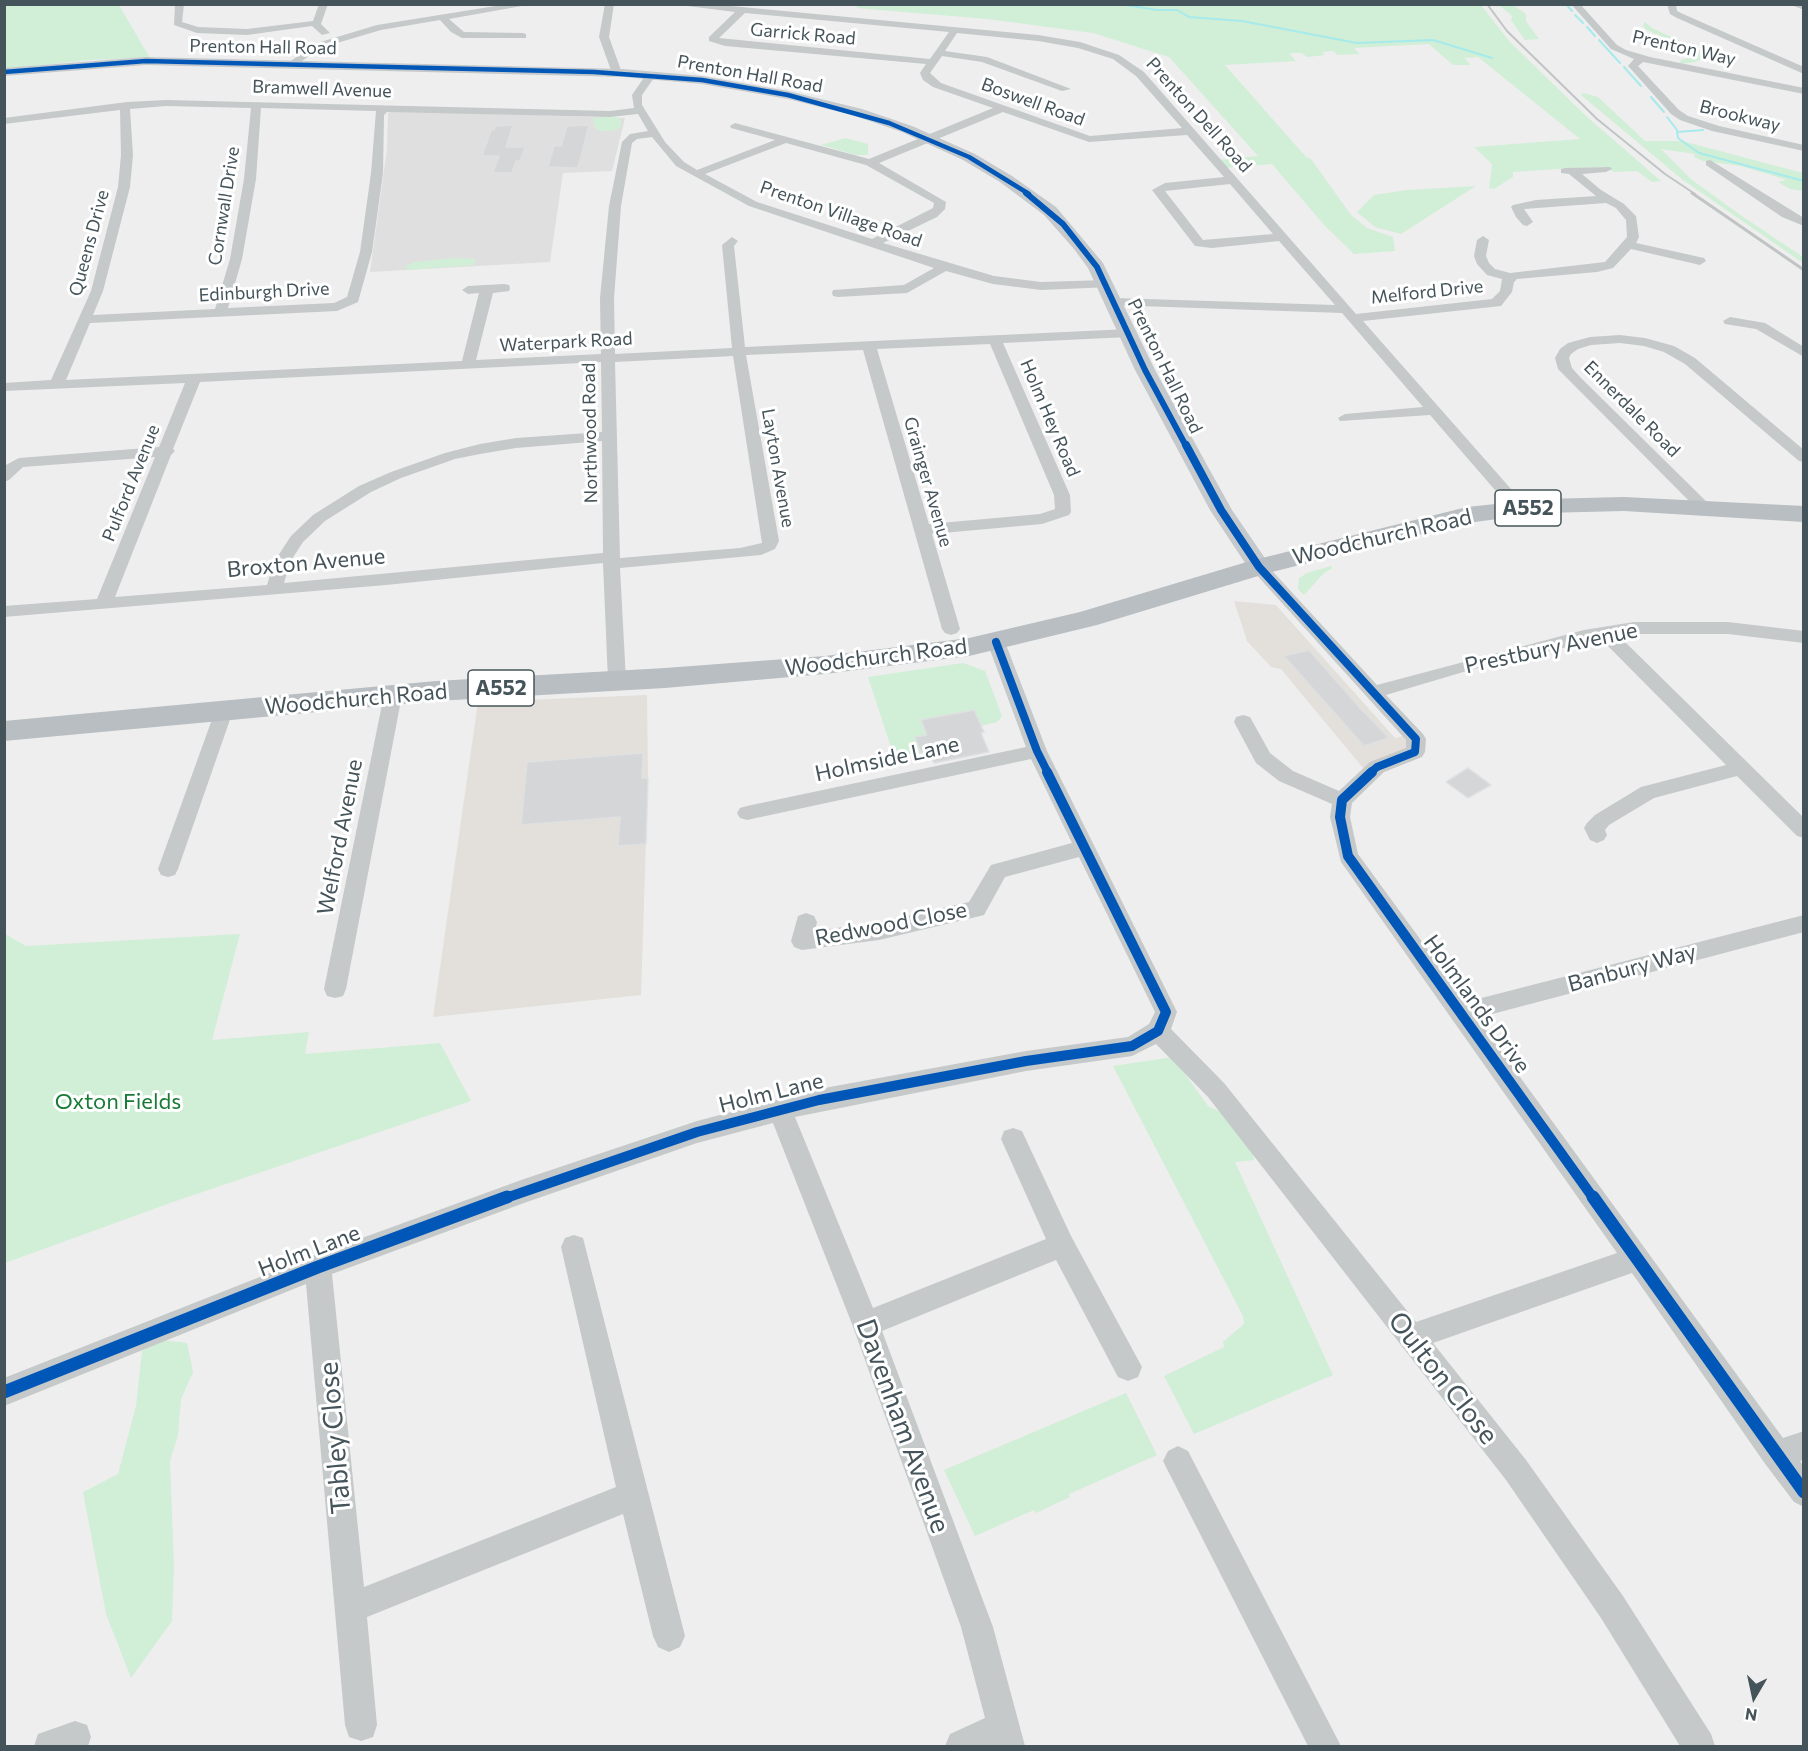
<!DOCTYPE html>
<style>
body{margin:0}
#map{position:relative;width:1808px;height:1751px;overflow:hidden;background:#eee;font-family:Commissioner,sans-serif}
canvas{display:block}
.frame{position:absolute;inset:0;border:6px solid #45545a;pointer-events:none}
.north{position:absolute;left:1724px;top:1667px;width:60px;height:60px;-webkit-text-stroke:4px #fff;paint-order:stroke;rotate:189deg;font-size:16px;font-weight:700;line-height:24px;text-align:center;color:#45545a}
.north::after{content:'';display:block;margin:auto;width:21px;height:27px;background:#45545a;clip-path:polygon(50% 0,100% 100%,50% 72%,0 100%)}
</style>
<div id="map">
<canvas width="1808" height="1751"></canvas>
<div class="frame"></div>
<div class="north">N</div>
</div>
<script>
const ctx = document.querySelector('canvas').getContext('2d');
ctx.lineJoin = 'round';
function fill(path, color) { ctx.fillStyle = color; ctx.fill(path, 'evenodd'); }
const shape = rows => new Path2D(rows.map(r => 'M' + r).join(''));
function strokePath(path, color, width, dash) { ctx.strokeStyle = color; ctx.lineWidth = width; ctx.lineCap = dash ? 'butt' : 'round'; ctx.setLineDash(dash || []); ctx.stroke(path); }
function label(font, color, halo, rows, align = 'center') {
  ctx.font = font + ' Commissioner,sans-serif'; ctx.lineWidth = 6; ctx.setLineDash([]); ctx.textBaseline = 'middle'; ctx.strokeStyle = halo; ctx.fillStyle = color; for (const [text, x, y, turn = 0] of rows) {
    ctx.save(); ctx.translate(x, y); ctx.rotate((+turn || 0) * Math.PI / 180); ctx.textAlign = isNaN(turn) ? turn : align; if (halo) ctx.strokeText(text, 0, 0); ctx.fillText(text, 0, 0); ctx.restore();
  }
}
const commercial = shape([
 [1234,601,1276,605,1395,738,1403,736,1410,742,1411,750,1363,768,1281,669,1271,667,1247,641],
 [647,695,648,778,641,995,433,1017,478,702]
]);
const education = shape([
 [392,111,625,118,612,171,563,173,550,262,370,272,387,149,388,113]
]);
const green = shape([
 [860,4,1481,5,1509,41,1586,116,1661,181,1652,182,1637,171,1614,172,1607,167,1574,168,1513,172,1513,177,1494,189,1489,188,1492,164,1474,147,1580,139,1478,57,1464,58,1471,65,1453,65,1429,44,1354,48,1360,54,1337,55,1333,51,1322,52,1325,55,1307,57,1302,53,1289,53,1296,61,1225,65,1306,157,1311,159,1351,215,1367,228,1393,237,1395,251,1354,254,1325,226,1272,164,1224,168,1218,160,1258,156,1169,57,1093,33,987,19,856,8],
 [4,5,119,5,151,60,145,58,89,60,5,69],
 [1499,5,1513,5,1526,14,1526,21,1539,39,1525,40,1511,20,1512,16],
 [1645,22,1652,28,1711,55,1695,62,1680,64,1681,60,1700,54,1645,29,1643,25],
 [1583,93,1598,97,1645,141,1682,141,1803,173,1803,191,1790,189,1778,182,1787,180,1741,166,1703,161,1694,157,1695,154,1661,149,1692,180,1742,216,1803,257,1803,263,1683,180,1581,95],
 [602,117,617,117,621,121,621,127,613,131,599,131,594,126,593,118],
 [845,138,868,144,868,155,856,155,821,145],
 [1476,186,1401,234,1375,227,1357,212,1374,195,1407,190],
 [453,258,476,259,474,265,407,270,406,266,415,262],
 [1331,566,1333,568,1324,573,1304,595,1298,589,1299,578,1307,573],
 [963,663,985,671,1002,716,997,722,981,726,973,710,921,720,927,735,915,737,921,753,894,756,868,677],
 [5,934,26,946,240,934,212,1040,309,1032,305,1054,440,1043,471,1101,173,1202,5,1263],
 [1173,1057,1208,1106,1234,1118,1252,1143,1254,1160,1235,1162,1333,1375,1194,1434,1164,1376,1224,1347,1223,1342,1244,1324,1243,1316,1113,1066],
 [162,1340,187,1343,193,1372,181,1399,178,1435,170,1461,174,1567,172,1621,131,1678,106,1614,83,1492,118,1474,136,1406,142,1351],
 [1126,1393,1157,1455,1069,1494,1070,1497,1036,1513,1034,1510,975,1536,944,1470]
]);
const stream = shape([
 [1120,4,1157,10,1177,10,1189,17,1242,21,1357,43,1433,40,1492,58],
 [1566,4,1572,11],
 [1575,15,1583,23],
 [1587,27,1595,36],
 [1599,40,1620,63],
 [1624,67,1641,86],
 [1651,97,1664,112],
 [1667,117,1677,130,1678,138,1699,153,1804,181],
 [1677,132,1703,130]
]);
const building = shape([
 [513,125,506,147,525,147,520,161,516,161,512,173,493,173,499,156,482,156,491,130,494,130,496,126,513,125],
 [589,125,578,168,548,167,554,146,561,146,567,126,589,125],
 [1309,650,1360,708,1389,738,1364,746,1284,656,1309,650],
 [974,710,984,732,981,733,989,752,934,763,929,751,921,753,915,737,927,735,921,720,974,710],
 [643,753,642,778,648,778,646,844,618,846,620,817,521,825,527,762,643,753],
 [1468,768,1491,785,1468,798,1446,782,1468,768]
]);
const street = shape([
 [175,4,184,4,182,22,198,27,247,29,313,21,319,4,328,4,321,24,330,33,322,35,312,26,247,35,197,33,174,25,175,4],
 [508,4,533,4,449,19,464,32,523,33,526,34,526,38,462,38,451,32,440,20,381,30,320,48,295,66,287,64,314,44,377,25,508,4],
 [605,4,614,4,609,37,622,73,617,76,612,73,599,37,605,4],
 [672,4,710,4,1038,35,1080,42,1119,55,1144,72,1356,314,1492,299,1500,291,1502,279,1487,275,1477,264,1474,256,1477,240,1483,236,1489,240,1486,256,1489,263,1495,269,1510,273,1605,262,1627,237,1626,220,1616,208,1606,203,1524,209,1533,222,1527,226,1523,225,1516,217,1511,207,1513,205,1536,200,1596,196,1569,174,1561,173,1561,169,1565,168,1610,167,1612,169,1606,172,1582,174,1601,190,1624,204,1636,216,1639,237,1636,243,1704,258,1706,261,1700,265,1631,249,1613,268,1597,272,1517,279,1514,282,1512,292,1501,306,1363,321,1526,506,1528,509,1520,514,1514,512,1430,415,1340,421,1338,418,1345,414,1423,407,1342,313,1110,305,1108,302,1110,299,1115,298,1335,305,1279,241,1212,248,1195,246,1152,190,1165,183,1224,177,1187,135,1089,142,1003,112,879,163,946,202,945,209,937,217,883,243,994,276,1041,282,1106,280,1112,284,1111,287,1041,290,993,284,946,271,907,293,838,297,833,296,832,293,833,290,904,285,934,268,749,206,676,166,652,137,637,139,632,143,621,206,614,298,615,354,732,348,722,245,732,237,738,241,734,246,745,347,1129,329,1136,333,1129,337,1003,343,1070,495,1071,512,1069,515,1042,524,932,534,960,629,957,633,951,635,945,633,942,629,863,350,746,355,779,541,775,549,761,555,620,568,626,681,623,685,611,685,608,681,603,563,386,585,4,617,4,606,97,599,155,457,23,467,9,480,4,482,4,466,19,458,159,447,185,383,4,391,4,383,51,380,91,291,118,187,121,155,120,110,4,124,4,118,127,102,166,100,610,111,634,108,632,95,647,73,651,72,656,75,642,95,642,105,665,142,684,162,697,170,775,140,731,128,730,126,735,123,869,159,993,108,933,87,923,80,920,73,926,64,725,46,709,41,709,37,735,12,672,4],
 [745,13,949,32,930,59,719,38,745,13],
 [957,33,1038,41,1078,48,1113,59,1136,76,1182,128,1090,136,941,83,930,73,942,56,982,62,1062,91,1071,89,987,57,945,51,957,33],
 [166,106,251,108,244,179,230,259,215,309,93,315,103,291,130,187,133,155,130,109,166,106],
 [261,108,376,111,371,173,360,252,347,297,334,303,228,308,242,259,256,179,261,108],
 [387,112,610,117,638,114,648,131,630,134,622,142,609,206,600,298,601,354,476,360,493,293,509,291,510,288,509,285,504,284,468,286,462,290,468,294,479,293,462,361,66,380,90,323,337,311,358,302,372,252,383,173,384,115,387,112],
 [786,143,866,165,934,203,933,208,872,239,757,202,705,174,786,143],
 [1230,184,1273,234,1203,240,1165,191,1230,184],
 [990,344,1054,495,1055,509,1040,514,929,524,877,349,990,344],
 [733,356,762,543,740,548,620,558,615,362,733,356],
 [601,362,602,432,516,438,480,444,445,453,391,472,359,486,313,515,291,536,274,562,267,585,115,597,171,455,175,451,173,449,200,382,601,362],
 [602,441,603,553,284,583,290,562,303,542,325,521,371,492,401,478,455,459,480,454,516,448,602,441],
 [1571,4,1580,4,1617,45,1626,50,1650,57,1804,88,1804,94,1643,62,1638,66,1679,110,1688,116,1719,126,1804,145,1804,151,1712,131,1680,120,1671,114,1630,68,1628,66,1634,59,1611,49,1571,4],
 [1667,4,1676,4,1677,11,1683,14,1804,67,1804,74,1677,18,1670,14,1667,4],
 [1793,4,1804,4,1804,10,1794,6,1793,4],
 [1710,160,1804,218,1804,226,1782,217,1706,165,1706,161,1710,160],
 [1730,317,1765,323,1804,347,1804,357,1756,329,1725,324,1723,321,1730,317],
 [1620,335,1645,338,1674,346,1695,358,1804,450,1804,462,1799,461,1685,364,1664,352,1644,346,1620,343,1591,345,1578,349,1571,354,1569,358,1572,368,1581,378,1713,508,1711,511,1699,511,1558,369,1555,358,1560,349,1568,343,1590,337,1620,335],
 [1259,562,1265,563,1377,685,1584,630,1634,622,1728,622,1804,631,1804,643,1728,634,1634,634,1619,636,1804,818,1804,838,1797,836,1737,776,1654,798,1609,825,1605,830,1607,835,1604,840,1597,843,1590,840,1584,828,1587,823,1595,815,1641,787,1726,765,1601,639,1470,670,1386,695,1423,734,1426,739,1425,752,1422,757,1384,772,1352,803,1350,817,1358,854,1466,1002,1804,915,1804,932,1477,1018,1783,1438,1804,1431,1804,1460,1800,1461,1804,1467,1804,1507,1794,1502,1766,1465,1632,1273,1433,1343,1526,1460,1623,1596,1711,1734,1715,1746,1680,1746,1601,1618,1506,1480,1208,1097,1156,1044,1132,1056,1026,1071,795,1117,873,1308,1046,1239,1001,1139,1004,1131,1013,1128,1022,1131,1071,1236,1142,1367,1138,1377,1128,1381,1118,1377,1056,1260,882,1331,993,1627,1025,1746,945,1746,950,1734,985,1718,961,1627,852,1324,773,1123,697,1143,524,1203,332,1274,364,1587,616,1487,561,1247,565,1238,574,1235,583,1238,685,1636,680,1647,669,1652,658,1647,653,1636,623,1514,367,1617,377,1725,373,1737,361,1741,349,1737,345,1725,306,1284,4,1406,4,1378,318,1254,524,1179,697,1121,819,1089,1026,1051,1128,1037,1149,1024,1155,1012,1079,857,1005,877,984,915,976,917,879,940,802,950,794,947,791,941,798,916,806,913,814,916,817,922,815,931,879,922,969,902,991,865,1072,843,1031,759,747,820,740,818,737,813,740,808,747,806,1026,747,987,642,990,638,996,636,1002,638,1005,642,1047,751,1177,1012,1171,1029,1224,1083,1416,1322,1617,1253,1341,862,1330,817,1332,804,1279,781,1256,763,1234,722,1236,717,1243,715,1250,717,1270,753,1293,771,1339,791,1370,762,1406,748,1406,740,1253,571,1251,567,1253,563,1259,562],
 [393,689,400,691,402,695,346,989,343,996,335,998,327,996,324,989,384,695,386,691,393,689],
 [224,705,231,706,233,711,178,869,175,875,168,877,161,875,158,869,215,711,217,706,224,705],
 [1178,1446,1188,1451,1341,1746,1308,1746,1168,1471,1163,1461,1168,1451,1178,1446],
 [75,1721,87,1725,91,1737,88,1746,34,1746,38,1734,75,1721]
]);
const secondary = shape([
 [146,57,623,69,702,76,788,91,862,109,912,126,975,154,1012,176,1056,207,1103,263,1155,370,1207,465,1232,510,1271,567,1267,572,1259,574,1251,572,1210,510,1135,370,1088,268,1074,249,1044,215,1000,182,963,160,902,132,852,115,788,99,702,84,623,77,146,65,4,76,4,68,146,57]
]);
const highway = shape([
 [1624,497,1804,506,1804,522,1624,511,1543,513,1467,523,1268,573,1097,625,969,656,825,674,665,688,436,701,4,741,4,721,436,681,665,668,825,656,969,638,1080,612,1250,561,1467,507,1543,499,1624,497]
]);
const railFar1 = shape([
 [1487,4,1507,31,1597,119,1665,174,1695,194]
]);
const rail = shape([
 [1692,193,1804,270]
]);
const cyclewayFar4 = shape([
 [4,72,146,61,594,72,702,80,788,95,889,123,969,157,1029,194]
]);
const cyclewayFar3 = shape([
 [1026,193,1063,224,1097,267,1145,370,1186,446]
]);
const cyclewayFar2 = shape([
 [1186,445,1221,510,1259,567,1416,739,1415,752,1377,767,1370,773],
 [996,642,1037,751,1048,773]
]);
const cyclewayFar1 = shape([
 [1372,772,1342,800,1340,817,1348,856,1594,1199],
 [503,1199,697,1132,819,1100,1026,1061,1132,1046,1158,1031,1166,1012,1047,772]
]);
const cycleway = shape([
 [1593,1197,1804,1492],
 [4,1392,318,1267,507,1197]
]);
const farStreetnames = [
 ["Garrick Road",803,34,5],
 ["Prenton Hall Road",263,47,1],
 ["Prenton Way",1684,48,13],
 ["Prenton Hall Road",750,74,10],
 ["Bramwell Avenue",322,89,2],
 ["Boswell Road",1033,102,20],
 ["Prenton Dell Road",1199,115,48],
 ["Brookway",1740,116,14],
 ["Cornwall Drive",224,206,-81],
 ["Prenton Village Road",841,214,19],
 ["Queens Drive",89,243,-75],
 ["Edinburgh Drive",264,292,-3],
 ["Melford Drive",1427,292,-6],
 ["Waterpark Road",566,342,-3],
 ["Prenton Hall Road",1165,366,64],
 ["Ennerdale Road",1632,409,45],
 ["Holm Hey Road",1050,418,67],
 ["Northwood Road",590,433,-91],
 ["Layton Avenue",778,468,80],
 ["Grainger Avenue",928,482,74],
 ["Pulford Avenue",131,483,-68]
];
const shields = [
 [1528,508,66],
 [501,688,66]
];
const shieldNames = [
 ["A552",1528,508],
 ["A552",501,688]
];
const streetNames = [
 ["Woodchurch Road",1382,537,-13],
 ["Broxton Avenue",306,563,-5],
 ["Prestbury Avenue",1551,648,-12],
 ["Woodchurch Road",876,657,-7],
 ["Woodchurch Road",356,699,-5],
 ["Holmside Lane",887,759,-12],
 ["Welford Avenue",340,837,-79],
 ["Redwood Close",891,924,-11],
 ["Banbury Way",1632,968,-15],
 ["Holmlands Drive",1477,1004,54],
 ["Holm Lane",771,1093,-14],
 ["Holm Lane",309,1251,-21]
];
const parkNames = [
 ["Oxton Fields",118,1102]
];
const nearStreetnames = [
 ["Oulton Close",1443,1378,52],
 ["Davenham Avenue",903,1426,70],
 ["Tabley Close",335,1438,-95]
];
fill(commercial, '#e3e0db');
fill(education, '#e0dfe0');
fill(green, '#d1eed7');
strokePath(stream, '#a7eaeb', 2);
fill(building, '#d5d6d7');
strokePath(building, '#dfe0e1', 1.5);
fill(street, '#c5c9ca');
fill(secondary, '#c5c9cc');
fill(highway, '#b8bec1');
strokePath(railFar1, '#c1c4c4', 2);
strokePath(rail, '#c1c4c4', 3);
strokePath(cyclewayFar4, '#0057b8', 4.5);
strokePath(cyclewayFar3, '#0057b8', 6);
strokePath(cyclewayFar2, '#0057b8', 8);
strokePath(cyclewayFar1, '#0057b8', 10);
strokePath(cycleway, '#0057b8', 13);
label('18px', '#45545a', '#fff', farStreetnames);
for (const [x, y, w] of shields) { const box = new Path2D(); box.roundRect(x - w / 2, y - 18, w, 36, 4.5); ctx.fillStyle = '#fff'; ctx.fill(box); strokePath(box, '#45545a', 1.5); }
label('bold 21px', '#45545a', null, shieldNames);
label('22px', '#45545a', '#fff', streetNames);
label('22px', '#177a35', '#fff', parkNames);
label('27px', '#45545a', '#fff', nearStreetnames);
</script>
